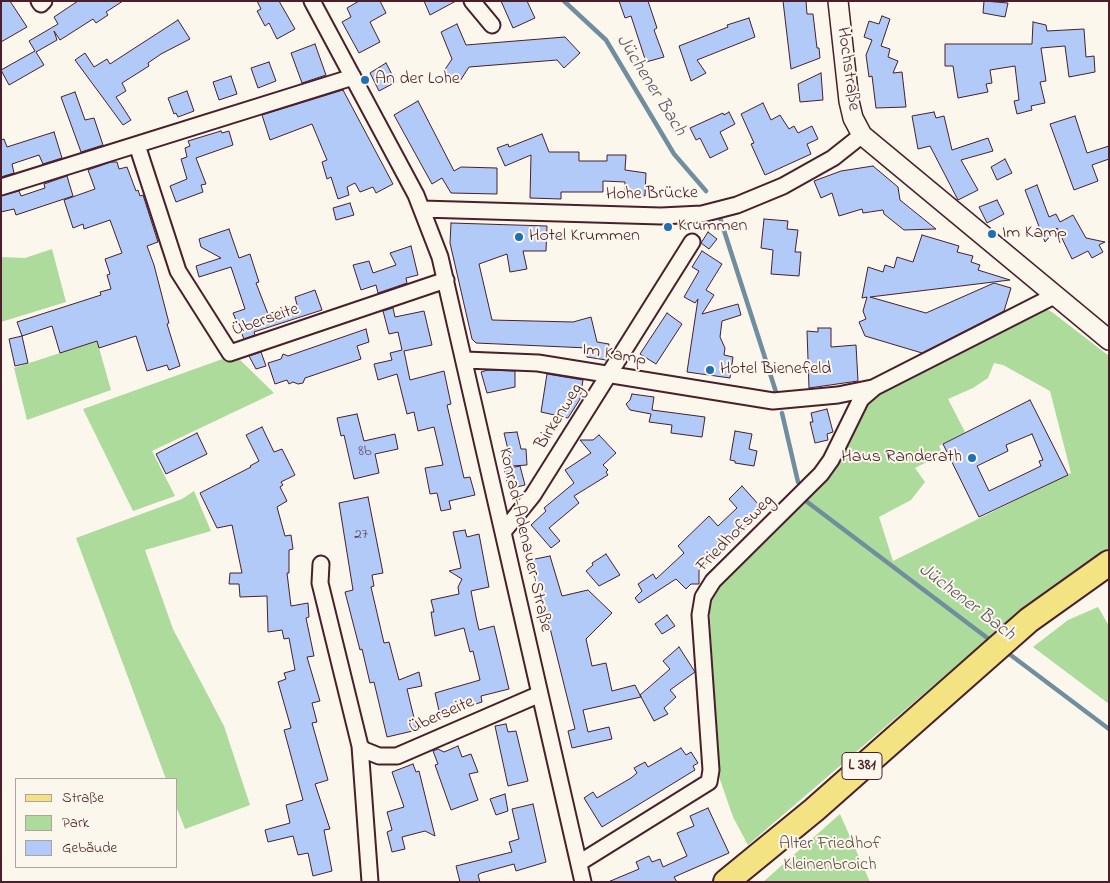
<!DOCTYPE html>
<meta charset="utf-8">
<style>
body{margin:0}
#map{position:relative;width:1110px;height:883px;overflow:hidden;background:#fbf7ec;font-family:"Indie Flower",sans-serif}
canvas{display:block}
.frame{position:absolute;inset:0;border:2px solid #4a1f2b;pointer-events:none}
.legend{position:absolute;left:15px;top:778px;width:162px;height:90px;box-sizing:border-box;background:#fbf7ec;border:1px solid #b4a19f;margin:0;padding:6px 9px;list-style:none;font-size:15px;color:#4a1f2b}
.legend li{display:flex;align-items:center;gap:10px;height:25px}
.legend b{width:25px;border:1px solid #b4a19f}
</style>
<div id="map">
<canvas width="1110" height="883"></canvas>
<div class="frame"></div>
<ul class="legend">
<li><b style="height:6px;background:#f4e382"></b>Straße</li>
<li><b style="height:14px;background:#addb9b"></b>Park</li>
<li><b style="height:14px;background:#b1caf8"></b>Gebäude</li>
</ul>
</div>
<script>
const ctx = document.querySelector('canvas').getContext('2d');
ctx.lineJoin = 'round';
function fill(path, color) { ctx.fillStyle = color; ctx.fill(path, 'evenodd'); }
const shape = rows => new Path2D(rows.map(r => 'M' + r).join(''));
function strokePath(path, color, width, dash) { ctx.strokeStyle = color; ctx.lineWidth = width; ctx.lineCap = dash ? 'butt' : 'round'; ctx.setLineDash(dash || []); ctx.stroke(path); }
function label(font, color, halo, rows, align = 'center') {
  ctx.font = font + ' "Indie Flower",sans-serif'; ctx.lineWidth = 4; ctx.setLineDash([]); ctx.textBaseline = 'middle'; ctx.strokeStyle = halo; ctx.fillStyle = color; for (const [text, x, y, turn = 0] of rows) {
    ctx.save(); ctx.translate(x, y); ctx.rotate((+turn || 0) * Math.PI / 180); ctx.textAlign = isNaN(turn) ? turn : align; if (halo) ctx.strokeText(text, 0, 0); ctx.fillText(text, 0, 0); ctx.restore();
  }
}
const green = shape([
 [52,249,66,302,1,322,1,257,25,258],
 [1040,306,1052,312,1109,356,1109,549,1078,568,984,642,748,845,733,817,716,768,710,615,710,602,715,589,792,512,865,400],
 [994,363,1003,365,1050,391,1071,473,893,561,879,517,911,500,925,482,915,468,943,454,939,446,965,432,948,399,973,388,988,378],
 [97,341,111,390,27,420,14,368],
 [231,356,238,358,274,393,152,451,175,496,133,511,83,409],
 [194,491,211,531,145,550,173,629,224,726,250,805,185,829,176,806,176,779,166,779,76,538,182,499],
 [1098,607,1109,626,1109,704,1033,647,1068,620],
 [840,814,870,882,763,882]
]);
const stream = shape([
 [564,1,606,40,674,154,706,191],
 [720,218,776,392],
 [782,413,798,482],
 [806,501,994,643],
 [1004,650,1109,729]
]);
const building = shape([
 [1,1,10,1,27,27,1,42,1,1],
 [78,1,123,1,106,12,108,15,96,23,93,19,60,40,54,31,57,40,36,52,44,65,9,85,1,70,35,51,29,41,58,24,54,17,78,1],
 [257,1,279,1,295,29,277,39,269,23,265,26,257,11,261,9,257,1],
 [359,1,380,1,386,13,370,22,380,42,359,53,342,22,351,17,347,8,359,1],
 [424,1,456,1,430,15,424,1],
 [501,1,527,1,535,18,513,28,501,1],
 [619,1,648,1,657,28,654,30,664,57,646,62,631,16,625,18,619,1],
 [783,1,806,1,807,14,813,14,817,48,819,48,820,58,791,69,783,1],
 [984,1,1008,3,1005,17,983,13,984,1],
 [882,16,890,19,881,46,890,49,888,57,898,61,893,73,902,72,906,107,876,108,872,76,869,77,866,55,872,40,864,37,869,21,879,24,882,16],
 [749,18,755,37,697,60,706,73,691,81,679,46,728,27,727,25,749,18],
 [178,20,190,39,161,54,148,63,149,66,122,83,126,91,116,97,131,120,123,125,75,60,85,53,94,67,107,59,110,64,178,20],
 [1033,22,1046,25,1047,31,1084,29,1086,57,1094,56,1095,72,1069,77,1065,46,1041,48,1046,81,1040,82,1045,103,1031,106,1032,110,1017,114,1014,101,1019,100,1015,66,990,70,992,83,986,84,988,92,958,98,953,66,945,66,945,44,1032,44,1033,22],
 [457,24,466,45,565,37,580,53,564,68,557,60,469,67,460,81,444,71,452,59,441,32,457,24],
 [315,44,326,75,302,83,291,53,315,44],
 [269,62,276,81,258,88,251,68,269,62],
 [386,63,396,82,379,91,370,73,386,63],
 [821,73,823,100,800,102,798,84,821,73],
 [231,76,237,94,219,100,213,82,231,76],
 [343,90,393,184,376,193,373,187,360,192,355,183,347,187,349,195,338,199,331,177,327,179,322,162,327,160,312,124,270,140,262,115,343,90],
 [187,91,194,111,178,117,176,113,174,114,168,98,187,91],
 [75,92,85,120,94,118,103,145,81,152,61,97,75,92],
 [418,101,454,171,461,167,497,168,497,194,451,193,442,178,432,184,394,115,418,101],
 [763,103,771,120,780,115,789,129,794,126,798,133,812,126,818,139,807,144,811,154,765,175,751,144,754,143,741,114,763,103],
 [729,112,735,124,720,132,728,149,710,158,700,138,696,140,690,128,723,113,724,115,729,112],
 [934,112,936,118,944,116,952,150,988,138,993,151,961,160,978,190,958,200,930,146,918,149,912,116,934,112],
 [1075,116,1087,153,1109,146,1109,159,1092,165,1098,181,1074,190,1050,124,1075,116],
 [221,131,222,133,229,131,233,145,196,158,206,184,201,185,203,192,176,202,170,186,187,179,181,159,187,157,185,148,190,146,188,141,221,131],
 [54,132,62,158,43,164,39,155,12,164,14,173,1,177,1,140,4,139,7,147,54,132],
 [542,134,549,152,579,152,579,161,607,161,607,155,626,155,625,170,646,173,645,196,625,195,625,182,603,181,603,192,561,192,561,199,530,198,531,155,505,166,497,148,508,144,509,147,542,134],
 [1005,159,1012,173,997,180,991,167,1005,159],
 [111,162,117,162,119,169,127,167,136,191,138,190,140,196,143,195,158,242,147,246,154,265,169,323,167,324,180,366,169,370,167,365,147,371,136,336,99,348,97,341,60,353,52,326,22,336,17,322,101,295,100,292,111,289,107,275,110,274,105,259,122,253,110,220,84,229,83,224,73,228,64,200,95,189,88,170,111,162],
 [873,166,898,187,900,200,936,229,904,230,884,214,883,210,863,213,862,209,839,216,832,193,821,198,814,181,841,171,873,166],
 [67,176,73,196,16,215,14,209,1,212,1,196,19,191,21,196,45,188,44,184,67,176],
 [1037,185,1049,217,1056,214,1060,222,1073,215,1086,238,1105,242,1099,245,1103,252,1092,258,1088,251,1072,259,1057,228,1045,242,1025,190,1037,185],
 [997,200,1004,214,987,223,979,207,997,200],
 [350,203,354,215,336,220,333,208,350,203],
 [764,219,788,221,787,229,798,230,795,252,801,252,799,276,771,274,773,250,761,248,764,219],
 [451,223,547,226,546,251,523,251,527,269,510,272,507,254,479,264,492,320,573,322,591,317,597,342,609,344,606,360,587,357,588,348,476,343,472,339,450,243,451,223],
 [229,229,239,258,250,254,259,282,256,283,268,314,297,305,295,297,315,290,322,310,254,332,255,335,244,339,233,313,245,309,231,267,199,277,196,266,221,258,201,247,199,239,229,229],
 [708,232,717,239,709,249,701,243,708,232],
 [922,235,959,246,957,252,973,256,971,262,980,265,978,270,1010,280,870,297,926,313,994,283,1011,288,1004,311,922,353,865,336,859,322,866,319,863,311,867,297,862,298,868,267,883,272,885,265,894,268,897,257,913,262,922,235],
 [411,246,418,275,406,278,407,283,378,293,376,285,361,290,353,265,369,261,373,273,396,265,390,253,411,246],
 [702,251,722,264,706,290,714,295,702,314,738,304,741,315,722,321,720,337,725,348,724,355,733,357,730,378,687,372,698,299,695,303,684,297,699,271,692,267,702,251],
 [393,308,395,317,424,311,432,345,404,351,410,380,444,371,451,404,447,405,464,478,470,477,475,495,449,501,451,509,441,511,437,493,430,494,425,468,443,465,434,427,418,431,414,412,407,414,397,374,378,380,374,364,392,360,390,353,402,350,398,332,389,334,383,311,393,308],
 [667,313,682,324,656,364,640,354,667,313],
 [818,328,831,328,831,347,856,345,858,381,809,388,807,331,818,332,818,328],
 [366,329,369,342,357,346,361,359,305,378,303,383,298,384,293,382,289,384,287,380,275,384,268,363,281,359,283,354,288,356,366,329],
 [22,336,28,363,15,366,9,339,22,336],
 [261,352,266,366,256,369,249,356,261,352],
 [488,370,515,371,515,387,487,393,481,372,488,370],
 [547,374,583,380,580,399,568,418,541,412,547,374],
 [632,394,654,397,652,410,705,417,702,437,671,433,672,425,649,422,651,414,630,410,626,404,630,400,632,394],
 [1030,400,1068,475,979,517,943,444,1030,400],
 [1032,434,1043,460,1039,461,1041,466,989,491,977,466,1008,451,1006,445,1032,434],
 [827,409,833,432,827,434,828,440,815,443,810,422,813,422,811,413,827,409],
 [357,414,364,441,395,434,398,449,375,454,379,473,354,479,344,435,341,436,337,418,357,414],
 [262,427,274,452,282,449,295,475,281,482,283,485,280,487,287,501,277,507,285,536,291,535,293,549,289,550,289,573,287,573,291,606,308,603,309,617,306,618,314,656,307,657,320,701,312,703,317,722,312,723,328,780,315,784,330,829,324,830,332,871,313,876,308,853,298,855,293,836,268,842,265,830,290,823,286,805,303,800,284,730,291,728,278,682,286,679,284,673,295,670,289,638,284,639,282,630,268,632,267,596,240,597,239,584,229,584,230,573,242,573,232,525,217,528,200,493,251,467,250,466,259,461,246,435,262,427],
 [735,431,752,434,749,449,757,451,754,466,735,463,735,461,730,460,735,431],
 [517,432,521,449,526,449,527,465,512,466,504,433,517,432],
 [197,433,207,454,166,474,156,454,197,433],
 [599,435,616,453,603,465,608,470,606,472,608,475,574,496,579,503,549,528,560,541,551,548,531,525,546,511,544,508,574,483,565,470,591,453,580,440,593,440,599,435],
 [520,466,525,485,509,489,504,469,520,466],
 [742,486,759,505,757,508,762,512,699,570,699,584,691,584,686,589,676,579,639,603,635,598,642,591,638,584,653,574,656,579,684,553,678,546,709,516,718,526,737,508,729,499,742,486],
 [368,497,383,573,372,575,374,586,371,587,384,643,389,642,399,680,419,672,422,686,407,689,417,730,387,737,374,682,370,683,362,649,360,650,345,592,353,590,339,503,368,497],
 [465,530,467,537,479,534,489,587,471,591,476,617,479,630,494,626,509,689,481,696,482,702,440,715,435,693,480,680,473,651,470,652,464,628,435,636,431,612,434,612,431,600,459,594,458,587,462,579,449,571,461,568,453,532,465,530],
 [606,554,620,575,599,586,586,571,593,565,592,563,606,554],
 [550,556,562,596,588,590,612,613,586,639,592,666,606,663,612,691,635,685,641,697,583,710,588,732,609,727,612,739,572,748,568,731,575,729,543,600,541,601,530,560,550,556],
 [667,615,675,626,662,634,655,624,667,615],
 [679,647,695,672,670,690,676,697,664,708,668,714,654,721,640,695,670,669,663,661,679,647],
 [506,724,508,732,516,731,528,781,508,786,495,726,506,724],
 [458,746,462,757,471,754,478,772,469,774,478,800,451,810,435,765,438,764,433,751,438,749,444,752,458,746],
 [681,748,686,755,691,752,698,763,693,766,695,770,602,827,584,798,593,792,597,798,631,778,637,773,634,768,645,762,648,767,681,748],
 [413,764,416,772,419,771,435,836,425,831,402,837,405,849,392,852,387,832,392,830,387,812,404,807,392,772,413,764],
 [505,794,508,811,496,815,490,799,505,794],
 [533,804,546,862,516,871,514,864,481,873,478,875,480,882,460,882,456,866,512,852,509,842,519,839,512,809,533,804],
 [708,808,729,853,674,877,677,882,608,882,639,869,636,862,649,856,652,862,660,859,663,867,687,856,677,833,694,826,690,816,708,808]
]);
const minor = shape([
 [39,1,41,4,44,1],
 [312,1,416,195,440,257,583,882],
 [472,1,492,25],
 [137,145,178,271,230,353,446,280],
 [1,187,353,77],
 [422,209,661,216,702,214,737,205,783,186,833,158,862,135],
 [465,360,538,363,773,401,838,395,872,388],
 [503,532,533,495,692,242],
 [321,564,320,583,360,746,364,750,379,756,397,756,540,694],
 [360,746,370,882],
 [579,863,709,782,711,770,700,615,703,597,713,581,821,474,831,460,861,399,875,387,1054,296]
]);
const tertiary = shape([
 [838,1,849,101,853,118,862,135,1109,340]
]);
const primary = shape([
 [726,882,814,810,1029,620,1109,563]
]);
const markers = [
 [365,80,5,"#1f6fb2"],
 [668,227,5,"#1f6fb2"],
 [992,234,5,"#1f6fb2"],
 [519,237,5,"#1f6fb2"],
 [710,370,5,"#1f6fb2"],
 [972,458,5,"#1f6fb2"]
];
const numberNames = [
 ["8b",365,453],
 ["27",361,536]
];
const shields = [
 [862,766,40]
];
const shieldNames = [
 ["L 381",862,766]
];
const streetNames = [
 ["Hochstraße",847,69,82],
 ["Hohe Brücke",652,195,-1],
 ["Überseite",266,321,-19],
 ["Im Kamp",614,356,10],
 ["Birkenweg",560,417,-58],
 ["Friedhofsweg",736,534,-45],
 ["Konrad-Adenauer-Straße",524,540,77],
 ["Überseite",442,716,-24]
];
const poiNames = [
 ["An der Lohe",375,80],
 ["Krummen",678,227],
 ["Im Kamp",1002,234],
 ["Hotel Krummen",529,237],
 ["Hotel Bienefeld",720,370],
 ["Haus Randerath",962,458,"right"]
];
const parkNames = [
 ["Alter Friedhof",830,845],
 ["Kleinenbroich",830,866]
];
const waterNames = [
 ["Jüchener Bach",650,86,58],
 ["Jüchener Bach",966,603,37]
];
fill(green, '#addb9b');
strokePath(stream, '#718e9e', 4.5);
fill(building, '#b1caf8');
strokePath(building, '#4a1f2b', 1);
strokePath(minor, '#4a1f2b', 19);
strokePath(tertiary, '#4a1f2b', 22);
strokePath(primary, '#4a1f2b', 28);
strokePath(minor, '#fbf7ec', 15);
strokePath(tertiary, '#fbf7ec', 19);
strokePath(primary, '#f4e382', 24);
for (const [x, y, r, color] of markers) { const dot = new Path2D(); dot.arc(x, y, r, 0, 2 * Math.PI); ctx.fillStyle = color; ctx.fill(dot); strokePath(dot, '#fbf7ec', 2); }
label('15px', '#644a5e', null, numberNames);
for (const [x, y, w] of shields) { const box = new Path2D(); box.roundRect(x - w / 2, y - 13.5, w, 27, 4); ctx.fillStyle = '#fbf7ec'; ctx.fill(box); strokePath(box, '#4a1f2b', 1); }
label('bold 16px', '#4a1f2b', null, shieldNames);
label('18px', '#4a1f2b', '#fbf7ec', streetNames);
label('18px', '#4a1f2b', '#fbf7ec', poiNames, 'left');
label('18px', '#634e47', '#fbf7ec', parkNames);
label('italic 19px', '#5e5665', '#fbf7ec', waterNames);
</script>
